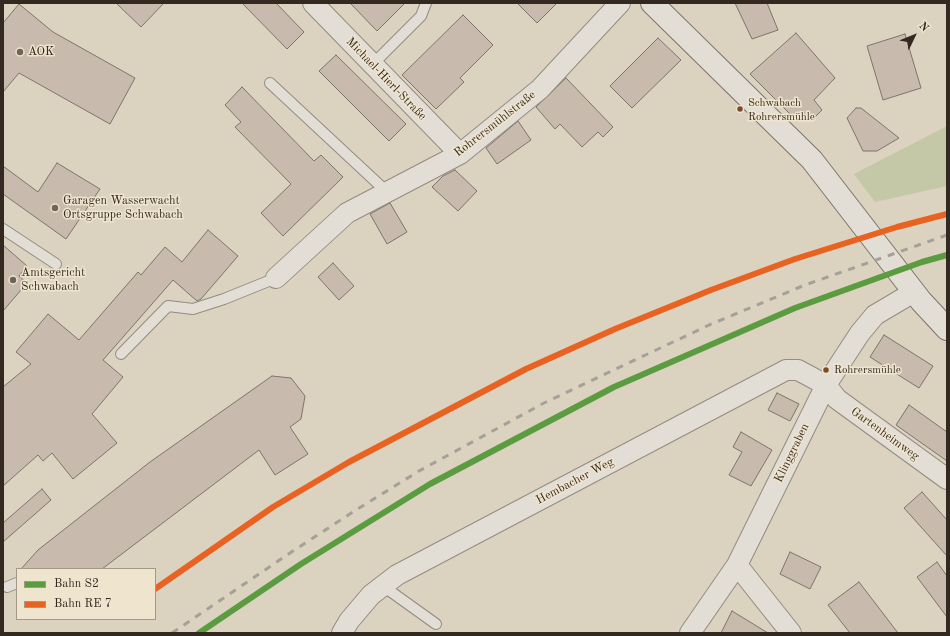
<!DOCTYPE html>
<meta charset="utf-8">
<style>
body{margin:0}
#map{position:relative;width:950px;height:636px;overflow:hidden;background:#dbd2c0;font-family:"Old Standard TT",serif}
canvas{display:block}
.frame{position:absolute;inset:0;border:4px solid #332920;pointer-events:none}
.legend{position:absolute;left:16px;top:568px;width:140px;height:52px;box-sizing:border-box;background:#efe4ce;border:1px solid #a49988;margin:0;padding:5px 7px;list-style:none;font-size:12px;color:#332920}
.legend li{display:flex;align-items:center;gap:8px;height:20px}
.legend b{width:20px;border:1px solid #a49988}
.north{position:absolute;left:894px;top:16px;width:40px;height:40px;-webkit-text-stroke:3px #efe4ce;paint-order:stroke;rotate:47deg;font-size:11px;font-weight:700;line-height:16px;text-align:center;color:#332920}
.north::after{content:'';display:block;margin:auto;width:14px;height:18px;background:#332920;clip-path:polygon(50% 0,100% 100%,50% 72%,0 100%)}
</style>
<div id="map">
<canvas width="950" height="636"></canvas>
<div class="frame"></div>
<ul class="legend">
<li><b style="height:5px;background:#5b9c41"></b>Bahn S2</li>
<li><b style="height:5px;background:#e86222"></b>Bahn RE 7</li>
</ul>
<div class="north">N</div>
</div>
<script>
const ctx = document.querySelector('canvas').getContext('2d');
ctx.lineJoin = 'round';
function fill(path, color) { ctx.fillStyle = color; ctx.fill(path, 'evenodd'); }
const shape = rows => new Path2D(rows.map(r => 'M' + r).join(''));
function strokePath(path, color, width, dash) { ctx.strokeStyle = color; ctx.lineWidth = width; ctx.lineCap = dash ? 'butt' : 'round'; ctx.setLineDash(dash || []); ctx.stroke(path); }
function label(font, color, halo, rows, align = 'center') {
  ctx.font = font + ' "Old Standard TT",serif'; ctx.lineWidth = 3; ctx.setLineDash([]); ctx.textBaseline = 'middle'; ctx.strokeStyle = halo; ctx.fillStyle = color; for (const [text, x, y, turn = 0] of rows) {
    ctx.save(); ctx.translate(x, y); ctx.rotate((+turn || 0) * Math.PI / 180); ctx.textAlign = isNaN(turn) ? turn : align; if (halo) ctx.strokeText(text, 0, 0); ctx.fillText(text, 0, 0); ctx.restore();
  }
}
const green = shape([
 [947,126,947,186,875,202,854,174]
]);
const building = shape([
 [116,3,164,3,141,27,116,3],
 [242,3,276,3,304,32,287,49,242,3],
 [350,3,405,3,377,31,350,3],
 [517,3,557,3,537,23,517,3],
 [735,3,767,3,778,30,752,39,735,3],
 [19,4,53,32,135,78,110,124,19,73,3,92,3,23,19,4],
 [463,15,493,45,460,78,464,82,436,109,402,75,463,15],
 [796,33,835,78,814,100,822,110,811,121,802,110,794,118,750,74,796,33],
 [905,34,921,88,883,100,867,46,905,34],
 [658,38,681,60,632,108,610,86,658,38],
 [336,55,406,124,389,141,319,71,336,55],
 [566,78,613,127,603,137,598,132,582,147,560,124,555,129,536,107,566,78],
 [242,87,314,161,321,155,343,177,283,236,261,213,291,184,235,127,241,122,225,105,242,87],
 [856,108,861,108,899,138,877,151,863,151,847,118,856,108],
 [518,121,531,140,497,164,486,148,518,121],
 [57,163,100,189,66,239,3,194,3,166,38,192,57,163],
 [455,170,477,191,458,211,432,187,443,176,455,170],
 [390,203,407,232,387,244,370,214,390,203],
 [208,230,238,256,201,299,197,301,173,280,103,360,123,377,92,414,117,443,73,479,52,453,43,461,38,455,3,486,3,387,31,364,16,352,48,314,79,340,138,272,141,275,165,247,182,262,208,230],
 [3,245,27,266,19,276,27,283,3,311,3,245],
 [333,263,354,286,339,300,318,277,333,263],
 [884,335,933,366,919,388,870,357,884,335],
 [272,376,291,378,305,396,301,419,290,427,308,454,275,475,259,450,102,569,21,569,38,550,150,462,272,376],
 [777,393,799,404,790,421,768,410,777,393],
 [909,405,947,432,947,461,896,425,909,405],
 [741,432,772,450,751,486,729,475,742,452,733,447,741,432],
 [42,489,51,500,3,542,3,523,42,489],
 [922,492,947,520,947,556,904,508,922,492],
 [790,552,821,567,810,589,780,574,790,552],
 [937,562,947,576,947,617,917,577,937,562],
 [859,582,898,633,850,633,828,605,859,582],
 [732,611,768,633,721,633,732,611]
]);
const lane = shape([
 [372,65,421,16,426,3],
 [270,83,387,192],
 [3,229,56,264],
 [121,354,168,306,193,309,224,299,276,278],
 [383,586,436,624],
 [7,587,17,583]
]);
const street = shape([
 [313,3,460,154],
 [276,278,347,213,460,154,540,89,620,3],
 [737,565,791,633],
 [342,633,349,621,371,595,397,575,786,370,798,370,826,385,837,399,947,479],
 [690,633,737,565,826,385,860,333,875,315,914,292]
]);
const secondary = shape([
 [652,3,812,160,921,301,947,329]
]);
const rail = shape([
 [172,633,290,553,356,510,419,471,544,403,709,325,805,285,947,235]
]);
const rail1 = shape([
 [199,633,301,564,430,484,614,387,795,308,922,262,947,255]
]);
const rail2 = shape([
 [155,589,273,507,349,462,526,369,615,329,711,290,795,259,897,227,947,214]
]);
const markers = [
 [20,52,4,"#6e6458"],
 [740,109,3.5,"#7a4b2a"],
 [55,208,4,"#6e6458"],
 [13,280,4,"#6e6458"],
 [826,370,3.5,"#7a4b2a"]
];
const busNames = [
 ["Schwabach",748,103],
 ["Rohrersmühle",748,117],
 ["Rohrersmühle",834,370]
];
const poiNames = [
 ["AOK",28,52],
 ["Garagen Wasserwacht",63,201],
 ["Ortsgruppe Schwabach",63,215],
 ["Amtsgericht",21,273],
 ["Schwabach",21,287]
];
const streetNames = [
 ["Michael-Hierl-Straße",386,79,46],
 ["Rohrersmühlstraße",495,124,-38],
 ["Gartenheimweg",885,434,36],
 ["Klinggraben",792,453,-64],
 ["Hembacher Weg",575,481,-28]
];
fill(green, '#c4c8a6');
fill(building, '#c8baad');
strokePath(building, '#7b756b', 1);
strokePath(lane, '#928c81', 12);
strokePath(street, '#928c81', 22);
strokePath(secondary, '#7b756b', 24);
strokePath(lane, '#e3ded5', 10);
strokePath(street, '#e3ded5', 20);
strokePath(secondary, '#e3ded5', 22);
strokePath(rail, '#a5a098', 3, [7, 7]);
strokePath(rail1, '#5b9c41', 6);
strokePath(rail2, '#e86222', 6);
for (const [x, y, r, color] of markers) { const dot = new Path2D(); dot.arc(x, y, r, 0, 2 * Math.PI); ctx.fillStyle = color; ctx.fill(dot); strokePath(dot, '#efe4ce', 1.5); }
label('11px', '#332920', '#efe4ce', busNames, 'left');
label('12px', '#332920', '#efe4ce', poiNames, 'left');
label('12px', '#332920', '#efe4ce', streetNames);
</script>
